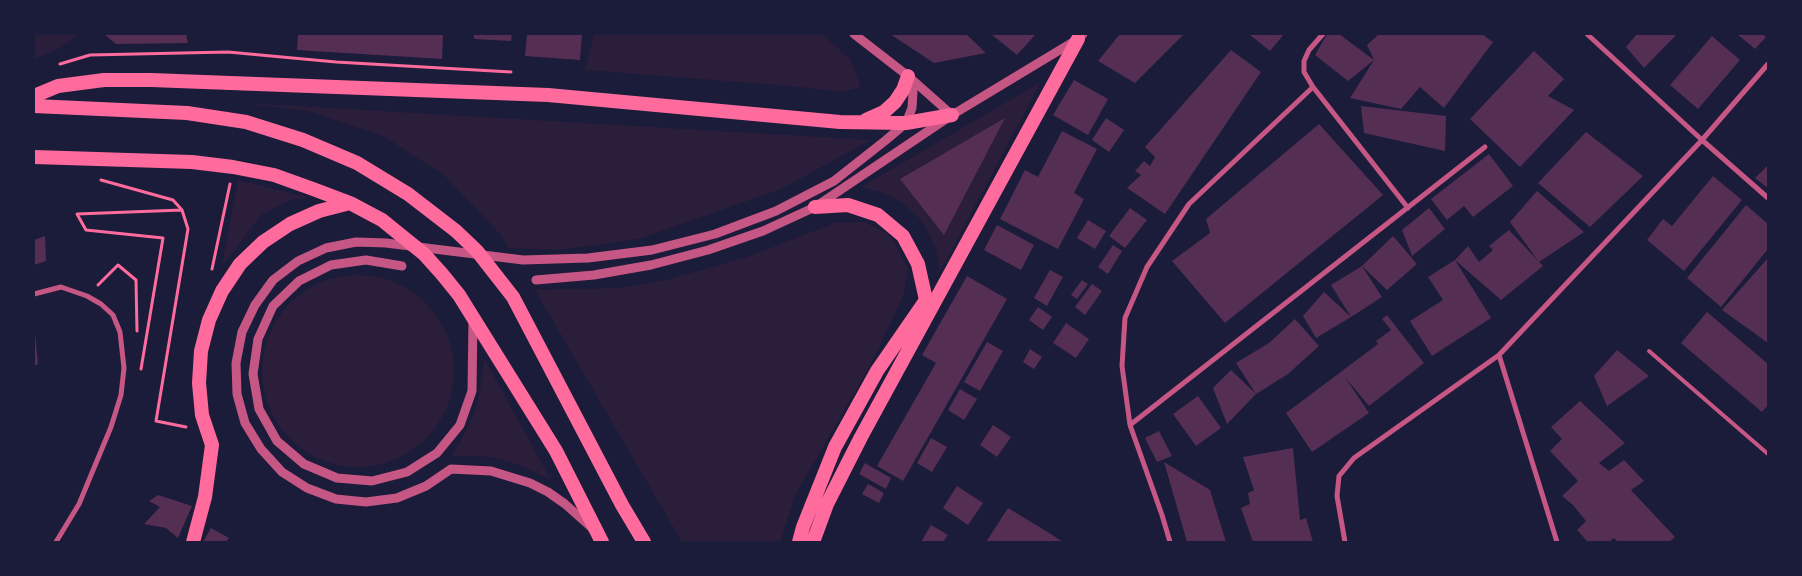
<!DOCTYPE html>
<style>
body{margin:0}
#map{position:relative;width:1802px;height:576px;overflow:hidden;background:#1b1b3a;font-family:"Crimson Pro",serif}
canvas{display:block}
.frame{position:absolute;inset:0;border:35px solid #1b1b3a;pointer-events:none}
</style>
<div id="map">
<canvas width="1802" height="576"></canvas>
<div class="frame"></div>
</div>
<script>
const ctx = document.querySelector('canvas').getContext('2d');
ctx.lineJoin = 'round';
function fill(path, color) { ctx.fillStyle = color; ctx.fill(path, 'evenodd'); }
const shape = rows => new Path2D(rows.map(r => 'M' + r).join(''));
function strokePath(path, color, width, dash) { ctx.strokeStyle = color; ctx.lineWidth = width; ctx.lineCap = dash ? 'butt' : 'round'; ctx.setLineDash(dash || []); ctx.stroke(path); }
const green = shape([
 [34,34,81,34,58,49,34,59],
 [594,34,822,34,851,60,861,87,842,92,791,86,585,70],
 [1041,82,940,272,936,250,928,231,919,218,903,203,884,193,861,187],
 [245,103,871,140,781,189,639,239,558,250,509,248,501,235,444,175,383,136,308,111],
 [238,180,311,198,292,199,261,215,222,266],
 [865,222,889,235,899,251,908,268,904,294,872,362,795,496,780,542,682,542,535,290,620,288,670,279,747,257,835,223],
 '262 371a96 96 0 1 1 192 0a96 96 0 1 1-192 0Z',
 [484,358,551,480,520,465,499,459,481,456,451,456,463,437,475,411,481,385]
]);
const building = shape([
 [104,34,186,34,188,43,116,44],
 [298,34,443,34,442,59,297,50],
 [474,34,512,34,511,41,474,39],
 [527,34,582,34,580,60,525,56],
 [890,34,966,34,986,53,934,63],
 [991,34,1036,34,1017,55],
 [1120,34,1184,34,1135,83,1098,61],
 [1249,34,1284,34,1270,51],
 [1327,34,1339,34,1374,60,1348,81,1315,55],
 [1379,34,1482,34,1493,42,1444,108,1420,87,1401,109,1350,98,1374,60,1367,45],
 [1637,34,1677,34,1644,68,1626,47],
 [1737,34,1762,34,1766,37,1755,49],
 [1712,36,1740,60,1698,109,1670,85],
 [1231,50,1261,72,1165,214,1127,188,1141,175,1135,171,1144,161,1150,166,1155,157,1145,147],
 [1534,51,1564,79,1548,96,1574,110,1520,167,1470,119],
 [1074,80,1108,99,1088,135,1053,115],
 [1361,106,1446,116,1445,151,1364,133],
 [1005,118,944,235,900,179],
 [1106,118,1124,130,1109,152,1092,140],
 [1319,124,1383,195,1225,323,1172,261,1210,233,1206,219],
 [1062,131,1097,149,1074,193,1084,199,1058,249,1000,219,1025,170,1038,177],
 [1586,132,1643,176,1590,227,1538,183],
 [1489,154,1513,186,1473,217,1464,206,1447,220,1431,199],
 [1768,165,1768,188,1755,178],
 [1713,176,1742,200,1684,271,1647,240,1663,219,1672,226],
 [1537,191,1584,232,1539,262,1510,222],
 [1746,205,1768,224,1768,249,1721,307,1687,278],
 [1130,208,1147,220,1125,248,1109,236],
 [1429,208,1445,229,1412,256,1402,230],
 [1088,220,1106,231,1095,249,1077,238],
 [997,225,1034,245,1021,270,984,250],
 [1509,230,1543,266,1501,300,1455,260,1468,246,1479,262,1493,250,1489,246],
 [45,236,46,261,34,265,34,240],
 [1393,236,1417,264,1387,290,1362,266],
 [1113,245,1122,251,1108,274,1098,267],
 [1768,258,1768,343,1722,310],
 [1455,260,1491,318,1432,356,1410,321,1443,300,1428,277],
 [1362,266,1382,297,1351,317,1331,285],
 [1050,270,1063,277,1047,306,1034,298],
 [967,276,1007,299,903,481,877,466,936,363,922,355],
 [1082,280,1088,284,1077,299,1071,295],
 [1092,284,1102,291,1085,315,1075,307],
 [1324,292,1351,317,1316,338,1303,316],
 [1038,307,1052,317,1043,330,1029,320],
 [1707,312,1768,364,1768,405,1762,412,1681,343],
 [1387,315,1424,363,1369,406,1345,377,1369,413,1312,452,1286,413,1378,344,1376,341,1391,330,1382,319],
 [1295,319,1319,346,1288,374,1256,394,1236,363,1269,343],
 [1066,323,1089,339,1076,358,1053,343],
 [34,333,35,333,38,364,34,366],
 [987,342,1003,351,980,391,964,382],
 [1030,349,1042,357,1034,369,1023,362],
 [1617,350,1649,376,1607,406,1594,376],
 [1231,370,1256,394,1227,424,1213,388],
 [960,389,977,399,964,420,948,410],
 [1198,396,1221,428,1196,446,1173,414],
 [1580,401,1625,443,1599,463,1609,471,1624,460,1644,481,1631,490,1675,537,1669,542,1618,542,1614,538,1609,542,1588,542,1577,530,1586,521,1573,505,1562,496,1578,481,1550,451,1562,439,1551,427],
 [993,425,1011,437,997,457,980,445],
 [1159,431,1172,456,1157,462,1145,438],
 [931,438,947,447,932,472,917,463],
 [1293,448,1300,520,1306,518,1313,542,1253,542,1241,508,1250,504,1248,493,1254,490,1243,457],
 [1164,462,1210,490,1226,542,1187,542],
 [865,463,891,478,886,489,859,474],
 [868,484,884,493,879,503,862,494],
 [957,486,983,503,968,525,943,508],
 [158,495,192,506,178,538,166,528,144,524,160,507,149,501],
 [1008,508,1046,531,1063,542,986,542],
 [931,525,948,535,943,542,921,542],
 [211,528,229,538,226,542,203,542]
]);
const path = shape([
 [60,64,90,55,228,52,336,62,511,72],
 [101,180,173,200,182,210],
 [212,269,230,184],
 [98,285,118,265,136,280,137,331],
 [141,369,163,238,86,230,77,214,182,210,188,229,156,421,186,427]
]);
const service = shape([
 [1649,351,1768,454]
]);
const minor = shape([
 [1323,34,1309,50,1304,61,1304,72,1313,87,1408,208],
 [1587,34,1702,140,1768,198],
 [34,294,61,287,87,296,101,304,113,315,120,332,124,368,121,395,111,427,79,504,56,542],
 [1499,355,1557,542],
 [1130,425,1485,147],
 [1170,542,1162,515,1130,425,1122,366,1125,318,1147,267,1189,204,1313,87],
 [1345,542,1337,496,1339,476,1354,458,1499,355,1702,140,1768,64]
]);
const tertiary = shape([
 [854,34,908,76,952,115],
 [402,266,366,260,331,265,299,281,273,306,258,339,253,374,259,409,277,441,304,464,337,478,372,481,407,472,437,453,460,425,472,391,473,320],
 [536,280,594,275,651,265,708,250,763,231,815,207,952,115,1078,39,1083,34],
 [592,528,565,504,548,492,530,483,491,471,451,469,426,486,397,498,366,502,336,499,307,488,282,472,261,449,245,423,237,394,236,363,242,332,255,305,273,280,298,261,326,248,356,242,386,243,523,260,588,258,652,250,715,234,776,211,834,181,886,140,906,123,912,108,913,92,908,76]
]);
const trunk = shape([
 [34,96,58,86,104,80,151,80,548,95,840,122,906,123,952,115],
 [34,106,187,113,246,122,303,140,357,163,408,194,456,231,477,251,513,297,622,505,644,542],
 [866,120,884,112,895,102,903,90,908,76],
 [34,157,192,162,233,167,274,175,313,189,350,203,382,220,424,254,442,274,459,295,556,451,602,542],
 [193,542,205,497,212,445,202,415,199,383,201,351,209,320,222,291,240,264,263,242,290,224,319,211,350,203],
 [799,542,803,527,835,447,877,371,926,300,918,264,903,236,878,215,848,205,815,207],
 [813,542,827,504,861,437,1078,39]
]);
fill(green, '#2a1e3b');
fill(building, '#542f53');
strokePath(path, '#ff6b9d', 3);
strokePath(service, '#c65784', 4);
strokePath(minor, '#c65784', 5);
strokePath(tertiary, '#c65784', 9);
strokePath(trunk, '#ff6b9d', 14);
</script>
